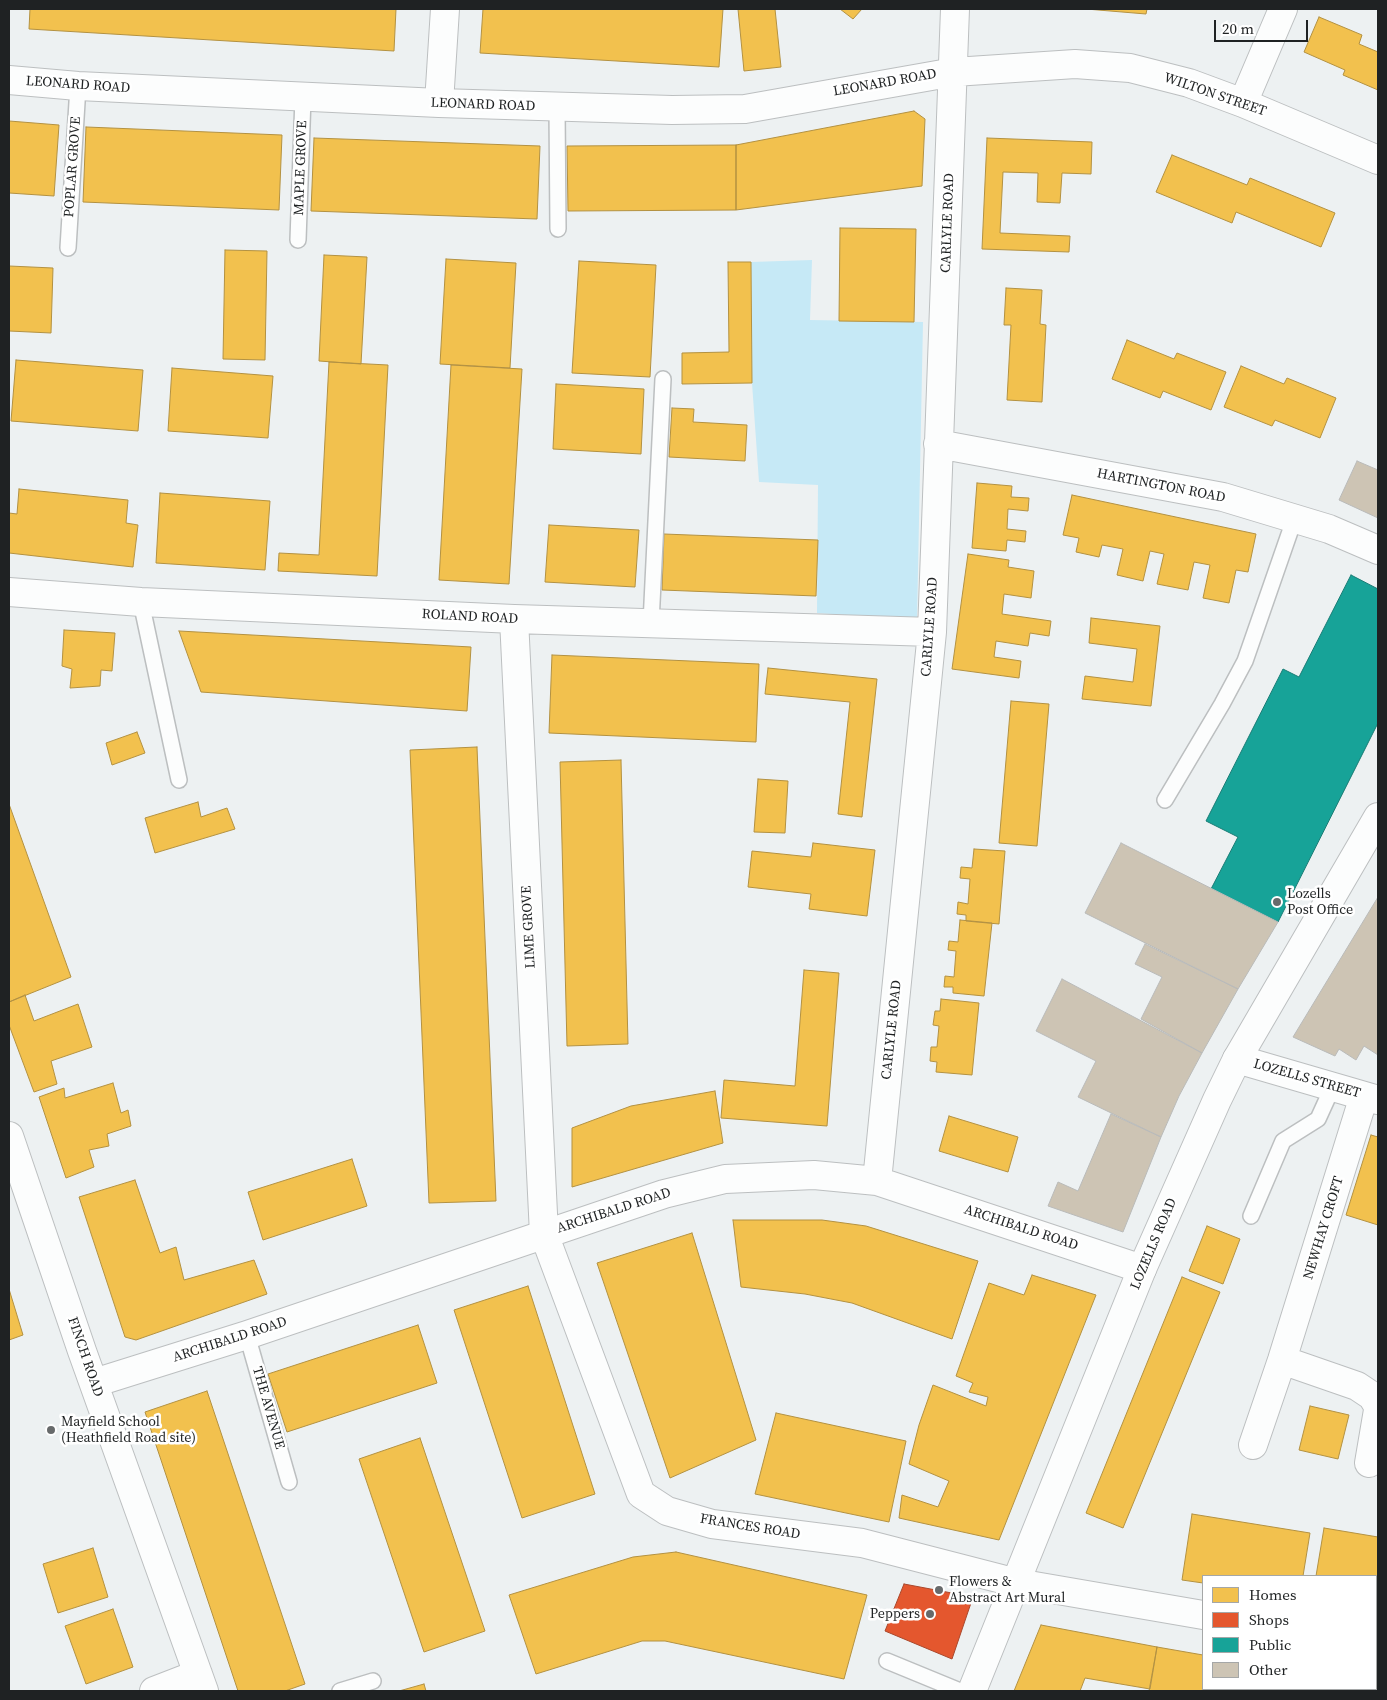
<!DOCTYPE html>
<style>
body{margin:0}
#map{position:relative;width:1387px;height:1700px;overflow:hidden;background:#edf1f2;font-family:"Source Serif 4",serif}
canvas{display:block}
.frame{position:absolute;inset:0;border:10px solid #1f2223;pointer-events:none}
.legend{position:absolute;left:1202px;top:1575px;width:175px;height:115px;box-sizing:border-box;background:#fff;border:1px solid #a5a7a7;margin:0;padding:6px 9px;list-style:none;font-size:15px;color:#1f2223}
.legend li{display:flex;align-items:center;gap:10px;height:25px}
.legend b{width:25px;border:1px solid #a5a7a7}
.scale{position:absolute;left:1214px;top:20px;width:94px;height:22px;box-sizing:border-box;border:2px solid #1f2223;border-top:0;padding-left:6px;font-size:15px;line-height:18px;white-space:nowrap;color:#1f2223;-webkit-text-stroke:4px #fff;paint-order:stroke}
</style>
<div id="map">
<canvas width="1387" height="1700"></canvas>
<div class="frame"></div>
<ul class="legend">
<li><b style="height:14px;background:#f2c14e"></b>Homes</li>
<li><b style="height:14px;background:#e4572e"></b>Shops</li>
<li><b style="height:14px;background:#17a398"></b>Public</li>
<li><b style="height:14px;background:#cdc4b4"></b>Other</li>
</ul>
<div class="scale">20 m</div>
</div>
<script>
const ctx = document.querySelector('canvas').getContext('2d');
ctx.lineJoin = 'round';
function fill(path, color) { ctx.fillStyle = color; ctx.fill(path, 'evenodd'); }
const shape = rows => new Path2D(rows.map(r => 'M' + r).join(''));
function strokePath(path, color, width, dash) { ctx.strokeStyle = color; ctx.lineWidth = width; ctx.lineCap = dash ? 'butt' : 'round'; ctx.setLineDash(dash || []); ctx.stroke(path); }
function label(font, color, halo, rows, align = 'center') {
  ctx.font = font + ' "Source Serif 4",serif'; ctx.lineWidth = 5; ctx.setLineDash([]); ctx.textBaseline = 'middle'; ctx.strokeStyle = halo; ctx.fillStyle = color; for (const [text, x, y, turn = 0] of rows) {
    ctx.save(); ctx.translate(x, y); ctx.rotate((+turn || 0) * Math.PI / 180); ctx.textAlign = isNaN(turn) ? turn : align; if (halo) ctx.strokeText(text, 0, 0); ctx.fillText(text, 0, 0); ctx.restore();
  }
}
const green = shape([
 [812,260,810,320,923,322,917,620,817,613,818,485,759,482,752,383,751,262]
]);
const homes = shape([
 [30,9,396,9,394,51,29,29,30,9],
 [483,9,723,9,719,67,480,53,483,9],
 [738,9,775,9,781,67,744,71,738,9],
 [840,9,862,9,853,19,840,9],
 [1086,9,1147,9,1146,14,1086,9],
 [1319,17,1362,35,1359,44,1378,52,1378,90,1343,75,1345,70,1304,52,1319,17],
 [914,111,925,119,922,186,736,210,736,145,914,111],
 [9,121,59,125,54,196,9,193,9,121],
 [86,127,282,135,279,210,83,202,86,127],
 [314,138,540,146,537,219,311,211,314,138],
 [987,138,1092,142,1091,174,1062,173,1060,203,1037,202,1038,173,1003,172,1000,233,1070,236,1069,252,982,249,987,138],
 [736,145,736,210,568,211,567,146,736,145],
 [1172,155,1247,185,1250,178,1335,213,1321,247,1236,212,1232,223,1156,192,1172,155],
 [840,228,916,229,914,322,839,321,840,228],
 [225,250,267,251,265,360,223,359,225,250],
 [324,255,367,257,361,364,319,361,324,255],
 [446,259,516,263,510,368,440,364,446,259],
 [579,261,656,265,650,377,572,373,579,261],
 [728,262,751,262,752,383,682,384,682,353,729,352,728,262],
 [9,266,53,268,51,333,9,331,9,266],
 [1006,288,1042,290,1040,324,1046,325,1042,402,1007,400,1011,325,1004,325,1006,288],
 [1127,340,1174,359,1177,353,1226,372,1211,410,1163,391,1160,398,1112,379,1127,340],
 [16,360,143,370,138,431,11,421,16,360],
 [329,362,388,365,377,576,278,571,279,553,319,555,329,362],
 [451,365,522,369,509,584,439,580,451,365],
 [1241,366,1284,384,1287,378,1336,398,1320,438,1275,420,1272,426,1224,407,1241,366],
 [172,368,273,376,268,438,168,431,172,368],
 [556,384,644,389,641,454,553,449,556,384],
 [672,408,694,409,693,422,747,425,745,461,669,457,672,408],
 [977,483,1012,486,1011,497,1029,498,1028,511,1008,509,1007,529,1026,531,1025,542,1007,540,1006,551,972,548,977,483],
 [19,489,128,500,126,523,138,525,133,567,9,553,9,513,17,514,19,489],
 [160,493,270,501,265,570,156,563,160,493],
 [1072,495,1256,534,1248,572,1236,570,1229,603,1203,598,1210,565,1194,562,1188,590,1157,584,1164,554,1150,551,1143,581,1117,575,1123,549,1102,545,1099,557,1076,552,1079,538,1063,535,1072,495],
 [549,525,639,530,635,587,545,582,549,525],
 [664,534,818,540,816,596,662,590,664,534],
 [968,554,1009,560,1008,567,1034,571,1031,598,1004,594,1002,614,1051,621,1049,636,1030,633,1028,646,996,641,994,657,1021,661,1019,678,952,669,968,554],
 [1091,618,1160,626,1151,706,1082,699,1085,676,1133,682,1137,649,1089,643,1091,618],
 [64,630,115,633,112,671,101,670,100,686,70,688,72,669,62,666,64,630],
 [179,631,471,647,467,711,201,692,179,631],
 [552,655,759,664,756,742,549,733,552,655],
 [768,668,877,679,862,817,838,814,850,702,765,694,768,668],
 [1011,701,1049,704,1037,846,999,843,1011,701],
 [137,732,145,753,112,765,106,743,137,732],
 [477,747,496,1201,429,1203,410,750,477,747],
 [621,760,628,1044,567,1046,560,762,621,760],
 [758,779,788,781,785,833,754,832,758,779],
 [198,802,201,817,227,808,235,829,155,853,145,818,198,802],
 [9,804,71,977,9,1002,9,804],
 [813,843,875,850,867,916,809,909,811,894,748,887,752,851,811,857,813,843],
 [974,849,1005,851,999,924,966,921,966,915,957,914,958,902,968,904,970,879,960,878,961,867,972,868,974,849],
 [960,920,992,923,984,996,953,993,953,987,944,987,945,976,954,977,956,951,948,950,949,941,958,942,960,920],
 [804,970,839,973,827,1126,721,1118,724,1080,795,1086,804,970],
 [25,995,34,1021,78,1004,92,1047,51,1061,57,1084,34,1092,9,1025,9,1002,25,995],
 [941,999,979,1003,972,1075,936,1072,937,1062,930,1061,931,1047,937,1047,939,1026,933,1025,935,1011,940,1011,941,999],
 [113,1083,121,1113,128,1110,131,1126,107,1134,109,1146,89,1150,94,1167,66,1178,39,1097,64,1088,65,1098,113,1083],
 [715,1091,723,1143,572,1187,572,1128,631,1106,715,1091],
 [949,1116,1018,1137,1008,1172,939,1151,949,1116],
 [1371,1135,1378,1137,1378,1225,1346,1215,1371,1135],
 [352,1159,367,1206,263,1240,248,1192,352,1159],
 [135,1180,160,1253,176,1247,184,1280,254,1260,267,1294,136,1340,125,1337,79,1197,135,1180],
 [733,1220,822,1220,866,1226,978,1261,952,1339,852,1303,805,1294,741,1287,733,1220],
 [1207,1226,1240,1239,1223,1284,1189,1271,1207,1226],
 [692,1233,756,1440,670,1478,597,1263,692,1233],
 [1032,1275,1096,1295,999,1540,899,1518,902,1495,938,1507,949,1481,909,1464,919,1425,933,1385,986,1406,988,1397,969,1392,973,1383,956,1376,989,1283,1024,1295,1032,1275],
 [1182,1277,1220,1292,1123,1528,1086,1513,1182,1277],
 [528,1286,595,1494,522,1518,454,1310,528,1286],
 [9,1289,23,1335,9,1340,9,1289],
 [418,1325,437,1383,287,1432,268,1374,418,1325],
 [207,1391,305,1684,285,1691,238,1691,145,1412,207,1391],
 [1310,1406,1349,1415,1338,1459,1299,1450,1310,1406],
 [776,1413,906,1441,889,1522,755,1494,776,1413],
 [420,1438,485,1631,424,1652,359,1459,420,1438],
 [1192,1514,1310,1533,1303,1576,1203,1576,1203,1583,1182,1580,1192,1514],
 [1324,1528,1378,1537,1378,1612,1376,1611,1376,1576,1316,1576,1324,1528],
 [93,1548,108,1597,58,1613,43,1564,93,1548],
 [676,1552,867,1595,844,1679,665,1641,642,1641,536,1674,509,1595,633,1557,676,1552],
 [113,1609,133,1667,86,1684,65,1626,113,1609],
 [1041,1625,1157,1647,1150,1689,1085,1678,1080,1691,1014,1691,1041,1625],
 [1157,1647,1203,1655,1203,1689,1376,1689,1376,1684,1378,1685,1378,1691,1149,1691,1157,1647],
 [424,1684,426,1691,399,1691,424,1684]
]);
const shops = shape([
 [904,1584,973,1597,952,1659,885,1631,904,1584]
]);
const public = shape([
 [1351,575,1378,589,1378,723,1278,922,1211,889,1238,837,1206,821,1283,669,1299,677,1351,575]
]);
const building = shape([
 [1357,461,1378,470,1378,518,1339,500,1357,461],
 [1121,843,1278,922,1238,989,1085,913,1121,843],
 [1378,897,1378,1055,1364,1046,1356,1060,1339,1049,1335,1056,1293,1037,1378,897],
 [1145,944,1238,989,1202,1053,1141,1019,1162,977,1135,964,1145,944],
 [1062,979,1202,1053,1179,1096,1161,1137,1078,1097,1096,1061,1036,1031,1062,979],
 [1111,1114,1161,1137,1123,1232,1048,1206,1058,1182,1078,1191,1111,1114]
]);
const lane = shape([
 [557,108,558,229],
 [298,240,303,97],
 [68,248,78,86],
 [141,602,179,780],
 [651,623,663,379],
 [1165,800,1222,704,1245,661,1294,520],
 [1251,1216,1283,1141,1318,1119,1333,1086],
 [247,1335,289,1482],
 [887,1661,960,1691],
 [340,1691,373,1681]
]);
const street = shape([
 [9,80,78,86,439,103,672,110,745,109,954,72,1075,64,1130,68,1189,83,1243,103,1378,160],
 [439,103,445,9],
 [1243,103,1283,9],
 [938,444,1223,497,1329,529,1378,550],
 [9,592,141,602,514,619,932,632],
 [514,619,544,1234,641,1494,667,1511,712,1524,862,1543,1017,1583,1203,1615],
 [1237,1059,1378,1100],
 [9,1136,82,1351,204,1691],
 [877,1181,932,632,955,9],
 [1282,1360,1357,1386,1372,1396,1378,1406],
 [94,1383,247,1335,664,1194,725,1179,814,1175,877,1181,1142,1269],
 [1253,1445,1282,1360,1364,1096],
 [1369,1463,1378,1410],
 [1376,1644,1378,1644],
 [154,1691,198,1674]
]);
const secondary = shape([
 [972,1691,1142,1269,1217,1100,1237,1059,1378,817]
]);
const markers = [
 [1277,902,5,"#676a6b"],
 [51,1430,5,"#676a6b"],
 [939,1590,5,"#676a6b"],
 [930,1614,5,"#676a6b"]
];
const streetNames = [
 ["LEONARD ROAD",885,83,-10],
 ["LEONARD ROAD",78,85,4],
 ["WILTON STREET",1215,95,19],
 ["LEONARD ROAD",483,105,2],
 ["POPLAR GROVE",73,167,-86],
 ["MAPLE GROVE",301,168,-88],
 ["CARLYLE ROAD",948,223,-88],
 ["HARTINGTON ROAD",1161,486,11],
 ["ROLAND ROAD",470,617,3],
 ["CARLYLE ROAD",930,627,-86],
 ["LIME GROVE",529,927,-93],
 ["CARLYLE ROAD",892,1030,-84],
 ["LOZELLS STREET",1307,1079,16],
 ["ARCHIBALD ROAD",614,1211,-18],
 ["ARCHIBALD ROAD",1021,1228,18],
 ["NEWHAY CROFT",1324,1228,-73],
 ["LOZELLS ROAD",1154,1244,-67],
 ["ARCHIBALD ROAD",230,1340,-18],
 ["FINCH ROAD",85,1357,71],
 ["THE AVENUE",268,1408,74],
 ["FRANCES ROAD",750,1527,9]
];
const poiNames = [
 ["Lozells",1287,894],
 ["Post Office",1287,910],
 ["Mayfield School",61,1422],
 ["(Heathfield Road site)",61,1438],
 ["Flowers &",949,1582],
 ["Abstract Art Mural",949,1598],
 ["Peppers",920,1614,"right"]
];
fill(green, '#c6e9f6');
fill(homes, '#f2c14e');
strokePath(homes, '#b39141', 1);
fill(shops, '#e4572e');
strokePath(shops, '#a9472b', 1);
fill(public, '#17a398');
strokePath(public, '#197c75', 1);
fill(building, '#cdc4b4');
strokePath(building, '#b9bab9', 1);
strokePath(lane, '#bcbfc0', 18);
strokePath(street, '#bcbfc0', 30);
strokePath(secondary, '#bcbfc0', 30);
strokePath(lane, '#fcfdfd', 15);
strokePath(street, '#fcfdfd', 28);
strokePath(secondary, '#fcfdfd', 28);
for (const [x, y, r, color] of markers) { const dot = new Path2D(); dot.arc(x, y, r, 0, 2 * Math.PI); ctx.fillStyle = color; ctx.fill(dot); strokePath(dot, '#fff', 2); }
label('14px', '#1f2223', '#fff', streetNames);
label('14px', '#1f2223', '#fff', poiNames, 'left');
</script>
